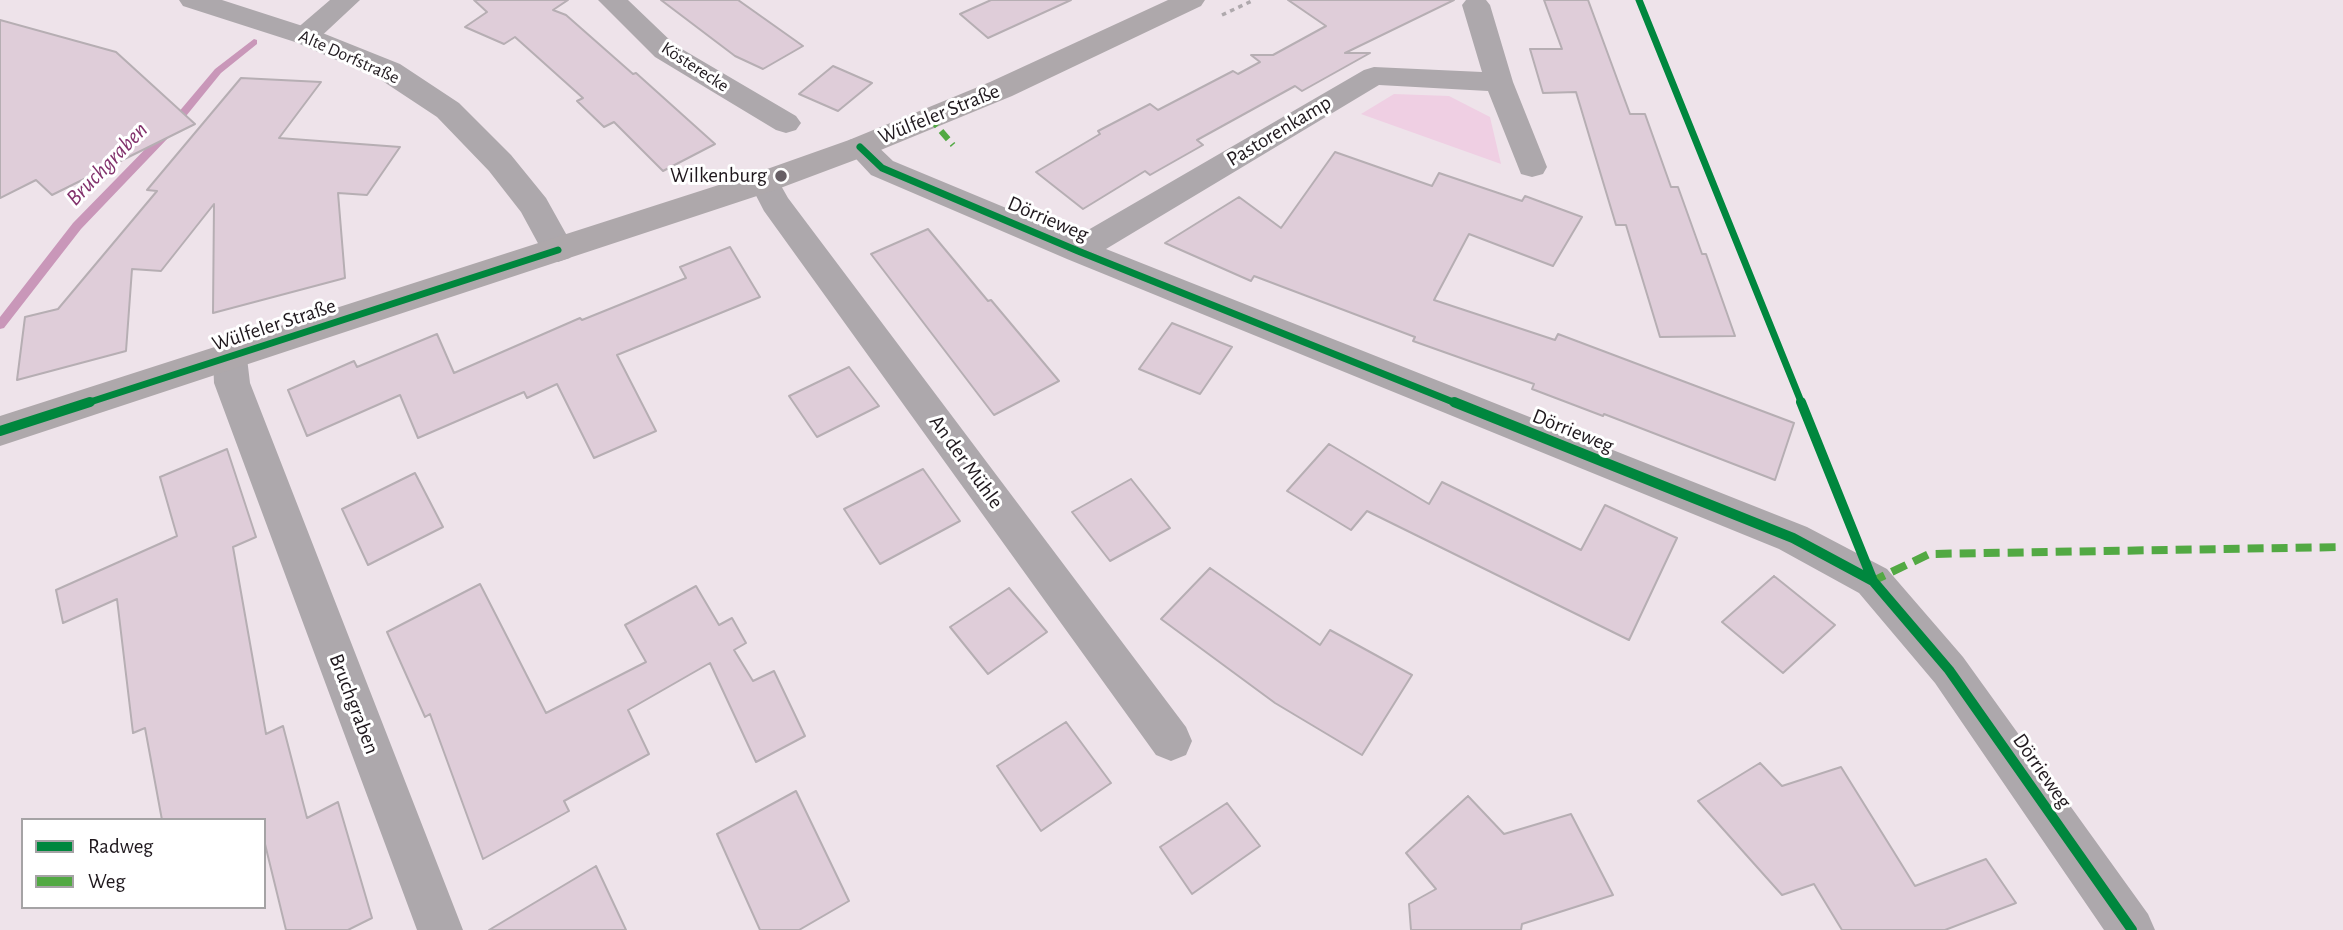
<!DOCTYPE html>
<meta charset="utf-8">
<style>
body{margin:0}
#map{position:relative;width:2343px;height:930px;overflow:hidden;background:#eee3ea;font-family:"Alegreya Sans",sans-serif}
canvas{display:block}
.legend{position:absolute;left:21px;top:818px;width:245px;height:91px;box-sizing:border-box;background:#fff;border:2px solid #a5a3a5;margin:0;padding:9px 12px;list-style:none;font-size:21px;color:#1f181d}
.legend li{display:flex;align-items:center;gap:14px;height:35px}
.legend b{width:35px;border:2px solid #a5a3a5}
</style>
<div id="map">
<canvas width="2343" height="930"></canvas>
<ul class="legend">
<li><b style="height:9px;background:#00873e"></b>Radweg</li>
<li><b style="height:9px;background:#52a943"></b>Weg</li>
</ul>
</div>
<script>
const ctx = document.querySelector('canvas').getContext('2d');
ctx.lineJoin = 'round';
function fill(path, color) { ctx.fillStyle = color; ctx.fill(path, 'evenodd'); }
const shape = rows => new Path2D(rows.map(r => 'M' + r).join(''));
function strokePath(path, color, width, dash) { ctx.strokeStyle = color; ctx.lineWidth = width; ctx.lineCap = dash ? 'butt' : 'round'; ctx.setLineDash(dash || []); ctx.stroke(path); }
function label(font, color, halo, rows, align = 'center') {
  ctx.font = font + ' "Alegreya Sans",sans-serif'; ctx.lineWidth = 6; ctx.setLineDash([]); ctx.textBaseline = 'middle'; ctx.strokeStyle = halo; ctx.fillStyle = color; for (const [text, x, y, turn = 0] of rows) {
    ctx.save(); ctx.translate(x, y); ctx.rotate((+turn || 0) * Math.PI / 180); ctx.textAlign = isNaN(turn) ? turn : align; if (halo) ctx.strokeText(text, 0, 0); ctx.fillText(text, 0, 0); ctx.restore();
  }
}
const green = shape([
 [1394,94,1449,96,1490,117,1501,164,1361,114]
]);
const stream = shape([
 [254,39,257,40,257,44,221,73,169,137,81,229,4,328,0,329,0,317,73,223,161,133,215,69,254,39]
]);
const building = shape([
 [474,0,568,0,553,10,566,15,633,74,636,73,715,144,663,171,614,122,604,127,577,101,583,98,515,37,504,44,465,27,487,12,474,0],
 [661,0,738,0,803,46,763,69,735,56,661,0],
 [991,0,1071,0,988,38,960,14,991,0],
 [1288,0,1454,0,1345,53,1370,53,1302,91,1295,86,1197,140,1203,145,1150,175,1145,171,1083,209,1036,172,1100,134,1098,131,1150,104,1158,110,1233,71,1238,74,1260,62,1251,55,1273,55,1326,26,1288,0],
 [1544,0,1588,0,1630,114,1645,114,1671,187,1678,187,1702,254,1706,254,1735,336,1660,337,1626,225,1616,225,1576,92,1543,93,1530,49,1562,49,1544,0],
 [0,20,116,52,195,124,52,195,36,180,0,198,0,20],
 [833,66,872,83,838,111,799,94,833,66],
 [241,78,321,82,279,138,400,147,367,195,338,193,345,278,213,313,214,204,161,271,132,269,126,351,17,380,25,317,58,309,157,191,147,190,241,78],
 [1335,152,1432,186,1439,173,1522,201,1525,196,1582,217,1553,266,1469,234,1434,300,1555,340,1558,334,1794,423,1775,480,1604,414,1603,416,1532,389,1534,384,1413,341,1415,337,1254,276,1251,281,1165,243,1239,197,1281,228,1335,152],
 [928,229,988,301,991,300,1059,381,994,415,871,254,928,229],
 [730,247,760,297,617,355,656,431,594,458,557,384,527,398,524,392,418,438,400,395,307,436,288,390,354,361,357,367,437,334,454,373,580,318,582,320,686,278,680,267,730,247],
 [1172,323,1232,347,1200,394,1139,369,1172,323],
 [849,367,879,406,817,437,789,396,849,367],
 [1329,444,1429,504,1442,482,1581,550,1605,505,1677,538,1629,640,1367,511,1351,530,1287,491,1329,444],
 [227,449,256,537,233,547,266,734,283,726,307,818,338,802,372,918,348,930,286,930,264,840,264,820,162,820,145,728,133,733,117,599,63,623,56,590,177,536,160,477,227,449],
 [923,469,960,521,880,564,844,509,923,469],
 [415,473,443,527,368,565,342,509,415,473],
 [1131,479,1170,528,1110,561,1072,512,1131,479],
 [1210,568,1320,645,1330,630,1412,675,1362,755,1275,703,1161,619,1210,568],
 [1774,576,1835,625,1783,673,1722,622,1774,576],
 [480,584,546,713,646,662,625,625,696,586,719,625,732,618,746,643,734,650,753,681,774,671,805,736,756,762,710,663,628,710,649,754,564,801,569,811,483,859,430,714,425,717,387,632,480,584],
 [1009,588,1047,632,988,674,950,627,1009,588],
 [1066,722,1111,783,1041,831,997,766,1066,722],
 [1760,763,1782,786,1841,767,1915,886,1986,859,2016,903,1945,930,1842,930,1814,884,1782,895,1698,801,1760,763],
 [796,791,849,901,799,930,760,930,717,834,796,791],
 [1468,796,1504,834,1571,814,1613,895,1522,924,1521,930,1411,930,1409,904,1436,889,1406,853,1468,796],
 [1227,803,1260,846,1192,894,1160,847,1227,803],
 [596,866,626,930,489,930,591,869,596,866]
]);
const path = shape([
 [1222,15,1254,0]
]);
const minor = shape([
 [330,0,360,0,315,42,305,45,295,42,291,36,295,30,330,0],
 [598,0,628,0,675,45,796,116,801,123,796,130,786,133,776,130,655,57,598,0],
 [1466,0,1486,0,1490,5,1513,82,1547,167,1543,174,1532,177,1521,174,1488,91,1379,85,1106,249,1807,527,1887,569,1963,657,2148,914,2155,930,2104,930,1935,683,1859,593,1779,549,1067,259,871,175,845,147,849,140,860,137,871,140,893,161,1076,237,1364,70,1374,67,1482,72,1462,5,1466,0],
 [764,172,775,175,788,198,1186,727,1192,741,1186,755,1171,761,1156,755,764,211,749,182,753,175,764,172],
 [230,345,242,349,247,358,250,383,463,930,417,930,214,383,213,358,218,349,230,345]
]);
const tertiary = shape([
 [179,0,222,0,315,30,400,64,459,103,511,155,546,198,575,250,570,258,558,262,546,258,521,212,489,171,437,117,378,78,295,42,183,6,179,0]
]);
const secondary = shape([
 [1168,0,1205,0,1201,6,1012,96,871,154,775,190,0,446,0,416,753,174,849,140,990,82,1168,0]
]);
const quietFar1 = shape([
 [930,118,953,145]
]);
const quiet = shape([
 [1872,578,1873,581,1929,554,2343,547]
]);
const cyclewayFar1 = shape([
 [1639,0,1802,404],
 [860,147,882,168,1078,251,1458,404],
 [84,404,558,250]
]);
const cycleway = shape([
 [1454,402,1793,538,1873,581,1949,670,2132,930],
 [1801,402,1873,581],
 [0,431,90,402]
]);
const markers = [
 [781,176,7,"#675f65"]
];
const farStreetnames = [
 ["Alte Dorfstraße",349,57,24],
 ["Kösterecke",695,67,33]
];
const streetNames = [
 ["Wülfeler Straße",939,114,-22],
 ["Pastorenkamp",1279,131,-31],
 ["Dörrieweg",1048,219,23],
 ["Wülfeler Straße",274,325,-18],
 ["Dörrieweg",1573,431,22],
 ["An der Mühle",966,462,54],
 ["Bruchgraben",354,704,69],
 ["Dörrieweg",2042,771,55]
];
const poiNames = [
 ["Wilkenburg",767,176]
];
const waterNames = [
 ["Bruchgraben",107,164,-46]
];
fill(green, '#efcfe3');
fill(stream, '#c997b9');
fill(building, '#dfcdd9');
strokePath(building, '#b6aeb3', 2);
strokePath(path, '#afa9ad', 3.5, [4.5, 4.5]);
fill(minor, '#ada8ac');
fill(tertiary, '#ada8ac');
fill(secondary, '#aea8ab');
strokePath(quietFar1, '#52a943', 6, [11, 6]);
strokePath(quiet, '#52a943', 8, [16, 8]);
strokePath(cyclewayFar1, '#00873e', 7);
strokePath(cycleway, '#00873e', 10);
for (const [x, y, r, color] of markers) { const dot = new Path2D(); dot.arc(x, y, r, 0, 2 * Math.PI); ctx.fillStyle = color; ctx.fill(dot); strokePath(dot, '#fff', 2.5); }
label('18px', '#1f181d', '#fff', farStreetnames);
label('21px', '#1f181d', '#fff', streetNames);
label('21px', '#1f181d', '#fff', poiNames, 'right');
label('italic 23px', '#82326c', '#fff', waterNames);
</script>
